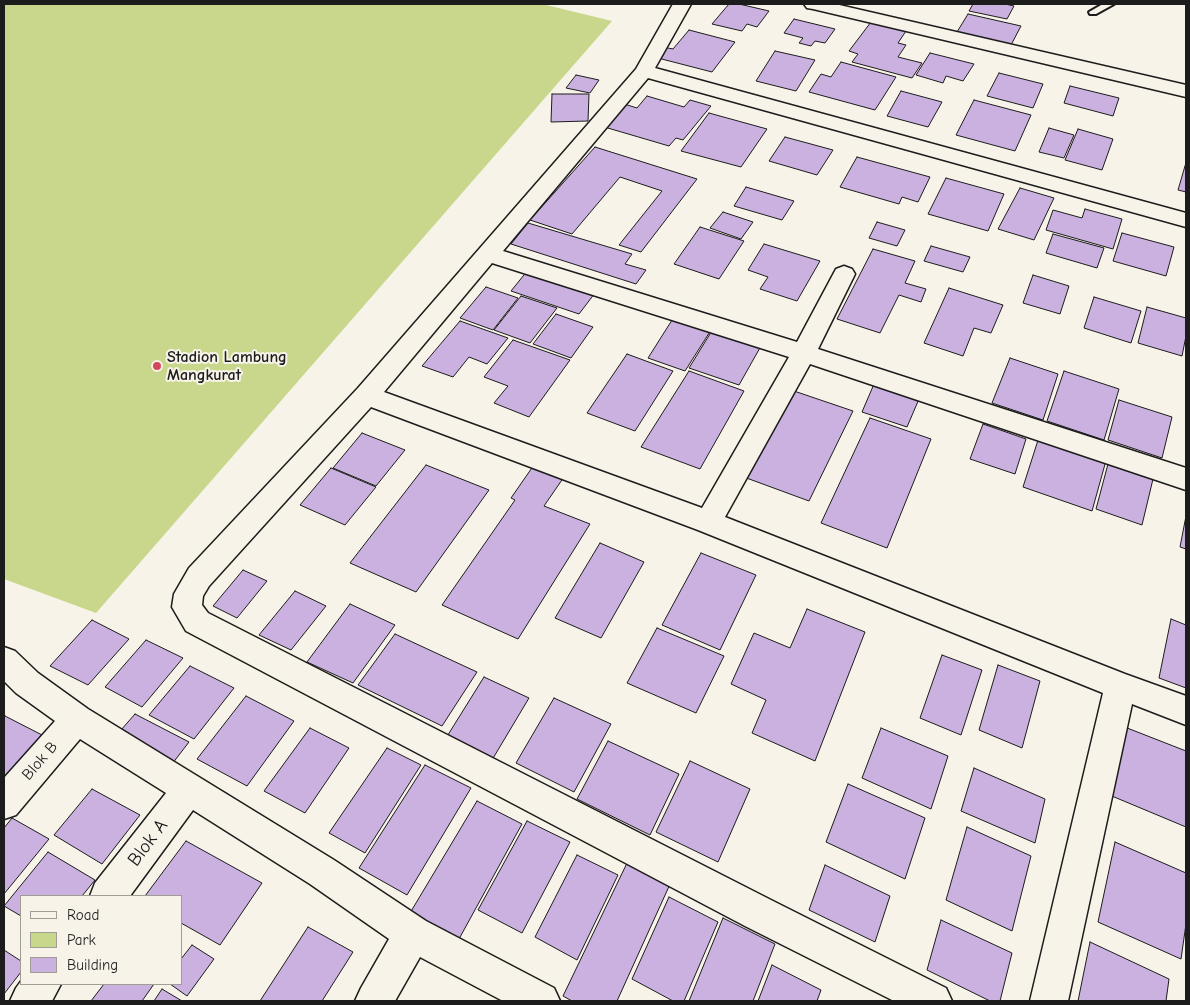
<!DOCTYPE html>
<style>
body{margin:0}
#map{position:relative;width:1190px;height:1005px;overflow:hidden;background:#f7f3e8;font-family:"Comic Neue",sans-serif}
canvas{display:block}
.frame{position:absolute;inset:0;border:5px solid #1c1c1c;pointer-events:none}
.legend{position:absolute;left:20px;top:895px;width:162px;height:90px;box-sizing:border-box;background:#f7f3e8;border:1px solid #9f9d96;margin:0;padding:6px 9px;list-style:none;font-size:15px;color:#1c1c1c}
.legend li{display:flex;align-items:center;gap:10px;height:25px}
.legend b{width:25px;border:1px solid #9f9d96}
</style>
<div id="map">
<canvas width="1190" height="1005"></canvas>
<div class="frame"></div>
<ul class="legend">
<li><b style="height:6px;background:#f7f3e8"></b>Road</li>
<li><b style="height:14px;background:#c8d78b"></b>Park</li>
<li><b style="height:14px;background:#cab1df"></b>Building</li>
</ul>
</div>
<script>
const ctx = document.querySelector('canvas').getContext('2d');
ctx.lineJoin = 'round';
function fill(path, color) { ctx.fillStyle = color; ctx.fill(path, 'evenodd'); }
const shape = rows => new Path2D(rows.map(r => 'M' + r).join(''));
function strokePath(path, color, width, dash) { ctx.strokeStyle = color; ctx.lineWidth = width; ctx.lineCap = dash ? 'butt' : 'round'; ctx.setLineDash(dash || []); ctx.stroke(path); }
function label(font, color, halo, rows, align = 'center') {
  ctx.font = font + ' "Comic Neue",sans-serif'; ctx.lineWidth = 4; ctx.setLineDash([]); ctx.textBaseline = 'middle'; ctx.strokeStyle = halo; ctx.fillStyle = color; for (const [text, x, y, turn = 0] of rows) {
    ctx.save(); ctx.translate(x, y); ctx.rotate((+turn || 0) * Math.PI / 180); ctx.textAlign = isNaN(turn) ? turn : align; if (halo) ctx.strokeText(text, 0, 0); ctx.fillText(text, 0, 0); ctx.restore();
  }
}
const green = shape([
 [4,4,542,4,612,21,96,613,4,579]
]);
const building = shape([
 [729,4,739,4,769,11,757,27,747,24,742,31,712,24,729,4],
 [973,4,1005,4,1014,6,1007,19,969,11,973,4],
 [968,14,1021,26,1011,45,957,32,968,14],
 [794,19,835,29,825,43,815,41,811,46,799,43,803,38,784,33,794,19],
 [871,22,906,31,898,43,906,45,898,57,922,63,912,78,852,62,858,54,849,51,871,22],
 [689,30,735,42,712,72,654,57,663,47,673,49,689,30],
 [775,51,815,60,796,91,756,81,775,51],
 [930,53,974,64,963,81,946,76,943,83,916,75,930,53],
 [841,62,896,77,875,110,809,92,821,74,831,77,841,62],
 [999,73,1043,84,1033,108,987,96,999,73],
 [576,75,599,80,590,93,566,88,576,75],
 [1070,86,1119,98,1113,116,1064,103,1070,86],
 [901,91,942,102,928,127,887,116,901,91],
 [552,94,589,94,588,121,551,122,552,94],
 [647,96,684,107,690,100,711,106,683,140,676,138,669,146,601,126,621,103,637,108,647,96],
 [974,100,1031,115,1015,151,956,135,974,100],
 [709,113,767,129,741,167,681,151,709,113],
 [1049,128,1074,135,1064,158,1039,152,1049,128],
 [1078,129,1113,139,1102,170,1065,160,1078,129],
 [785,137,833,150,817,175,769,161,785,137],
 [595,147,697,179,641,252,619,245,662,191,620,177,572,234,530,220,595,147],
 [857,157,930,177,918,202,902,197,899,204,840,187,857,157],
 [1185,166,1186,167,1186,192,1178,190,1185,166],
 [946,178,1004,194,988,231,928,214,946,178],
 [746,187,794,201,782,220,734,206,746,187],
 [1020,188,1054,198,1034,240,998,229,1020,188],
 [1085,209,1122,219,1113,249,1046,230,1053,210,1082,218,1085,209],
 [723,212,753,222,741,239,710,228,723,212],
 [877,222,905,230,897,246,869,238,877,222],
 [528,223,632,254,625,264,646,270,636,284,511,244,528,223],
 [700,227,744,241,719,279,674,264,700,227],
 [1122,233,1174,247,1166,276,1113,261,1122,233],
 [1053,234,1104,248,1097,268,1046,253,1053,234],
 [764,244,820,261,797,301,760,289,768,277,748,270,764,244],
 [931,246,970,257,963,272,924,261,931,246],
 [873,249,915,261,905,283,926,289,921,302,899,295,880,333,837,319,873,249],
 [528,270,595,293,579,314,511,291,528,270],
 [1033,275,1069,286,1060,314,1023,303,1033,275],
 [486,287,518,298,493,330,460,318,486,287],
 [949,288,1003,305,991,333,974,328,963,356,924,343,949,288],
 [521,296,557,308,530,343,494,330,521,296],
 [1094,297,1141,311,1131,343,1084,328,1094,297],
 [1147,307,1186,318,1186,336,1182,356,1138,343,1147,307],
 [556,314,593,327,571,358,533,344,556,314],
 [674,317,711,330,685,371,648,358,674,317],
 [460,321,508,338,487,364,469,357,453,377,422,366,460,321],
 [713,329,761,346,739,385,689,368,713,329],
 [513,340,570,360,529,417,494,403,508,386,484,377,513,340],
 [627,354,673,371,635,431,587,413,627,354],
 [1010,358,1058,374,1043,420,992,403,1010,358],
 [689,371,744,391,700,469,641,447,689,371],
 [1064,371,1119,389,1104,440,1047,421,1064,371],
 [874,384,919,399,907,427,862,412,874,384],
 [788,389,853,411,809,501,741,476,788,389],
 [1119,400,1172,417,1162,458,1108,440,1119,400],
 [870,418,931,439,887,548,821,523,870,418],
 [983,424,1026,439,1015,474,970,459,983,424],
 [362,433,405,450,376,486,333,468,362,433],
 [1040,434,1107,457,1092,511,1023,487,1040,434],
 [536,462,566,474,544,506,590,524,518,639,442,605,515,500,511,498,536,462],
 [1108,464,1153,479,1142,525,1096,509,1108,464],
 [426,465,489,490,416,592,350,563,426,465],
 [331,468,376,487,345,525,300,505,331,468],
 [1186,516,1186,549,1180,547,1186,516],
 [600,543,644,562,601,638,555,618,600,543],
 [701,553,756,575,720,650,662,625,701,553],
 [243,570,267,581,237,618,213,606,243,570],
 [295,591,326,606,291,650,259,635,295,591],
 [350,604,395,625,353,683,307,662,350,604],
 [807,609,865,632,815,761,752,733,766,700,731,684,754,633,790,648,807,609],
 [1171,619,1186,625,1186,688,1159,678,1171,619],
 [92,620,129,639,88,685,50,666,92,620],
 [657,628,724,656,696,713,627,683,657,628],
 [395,634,477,672,442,726,358,685,395,634],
 [146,640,183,658,142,707,105,687,146,640],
 [942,655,982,670,961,735,920,718,942,655],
 [998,665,1040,681,1022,748,979,730,998,665],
 [190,666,234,688,194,739,149,715,190,666],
 [484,677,529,698,492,760,446,738,484,677],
 [246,696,294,721,247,786,197,759,246,696],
 [554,698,611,724,574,792,516,763,554,698],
 [135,714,189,742,169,768,114,738,135,714],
 [5,716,44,736,4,781,4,717,5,716],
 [1122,726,1186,751,1186,827,1107,794,1122,726],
 [310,728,349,748,305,813,264,791,310,728],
 [881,728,948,756,931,809,862,778,881,728],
 [608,741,679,774,650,835,577,799,608,741],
 [387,748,421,765,365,853,329,833,387,748],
 [690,761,750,789,718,862,656,832,690,761],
 [425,765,471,788,407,895,359,868,425,765],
 [974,768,1045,799,1035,843,961,811,974,768],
 [848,784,925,818,905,879,826,842,848,784],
 [92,789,140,815,102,864,54,835,92,789],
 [477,801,522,824,459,939,410,913,477,801],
 [12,818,49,839,4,894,4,828,12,818],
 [527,821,570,842,522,933,478,910,527,821],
 [967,827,1031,856,1012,931,946,900,967,827],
 [186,841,262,883,220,945,181,923,181,896,145,896,186,841],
 [1115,842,1186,873,1186,924,1181,959,1098,922,1115,842],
 [48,852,95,880,82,896,21,896,21,916,4,906,48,852],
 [577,855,618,875,577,960,535,937,577,855],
 [628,861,671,882,617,1001,572,1001,563,996,628,861],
 [825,865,890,896,875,942,809,910,825,865],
 [669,897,718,922,684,1001,673,1001,632,979,669,897],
 [723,918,775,944,753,1001,689,1001,723,918],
 [941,920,1012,953,1000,1001,990,1001,927,970,941,920],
 [308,927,353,952,322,1001,260,1001,308,927],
 [1090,942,1169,979,1166,1001,1078,1001,1090,942],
 [192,945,214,959,187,996,170,984,181,984,181,959,192,945],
 [4,950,21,961,21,972,4,994,4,950],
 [772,965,821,990,817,1001,758,1001,772,965],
 [104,984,154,984,142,1001,91,1001,104,984],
 [162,989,182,1001,154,1001,162,989]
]);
const lane = shape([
 [1103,4,1114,4,1096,14,1090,14,1089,12,1103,4]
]);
const street = shape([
 [673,4,691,4,655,68,1186,213,1186,227,648,78,503,251,797,342,836,269,844,266,852,269,855,274,818,349,1186,468,1186,490,810,364,725,517,1125,674,1186,696,1186,725,1132,704,1068,1001,1030,1001,1103,693,698,530,371,407,209,586,203,596,202,605,208,613,771,900,946,988,952,1001,894,1001,745,926,186,631,172,607,174,594,189,568,358,388,636,69,673,4],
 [492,263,789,357,702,508,384,392,492,263],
 [804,4,835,4,1186,85,1186,97,813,9,807,8,804,4],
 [4,647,15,651,38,673,88,709,334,860,426,921,554,988,560,1001,503,1001,420,957,395,1001,355,1001,361,988,389,939,310,884,193,810,130,896,90,896,95,883,166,793,80,739,16,815,4,819,4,778,55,721,16,693,4,681,4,647],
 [21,981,21,984,61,984,52,1001,10,1001,16,988,21,981]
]);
const markers = [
 [157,366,5,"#d1495b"]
];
const poiNames = [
 ["Stadion Lambung",167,357],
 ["Mangkurat",167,375]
];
const streetNames = [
 ["Blok B",40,761,-49]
];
const nearStreetnames = [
 ["Blok A",148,843,-53]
];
fill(green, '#c8d78b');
fill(building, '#cab1df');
strokePath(building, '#1c1c1c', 1);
strokePath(lane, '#1c1c1c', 4);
strokePath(street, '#1c1c1c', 3);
fill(lane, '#f7f3e8');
fill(street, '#f7f3e8');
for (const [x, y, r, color] of markers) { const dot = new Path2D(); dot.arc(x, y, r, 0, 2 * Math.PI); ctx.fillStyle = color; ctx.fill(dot); strokePath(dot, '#f7f3e8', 2); }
label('bold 16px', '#1c1c1c', '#f7f3e8', poiNames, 'left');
label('16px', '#1c1c1c', '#f7f3e8', streetNames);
label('19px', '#1c1c1c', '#f7f3e8', nearStreetnames);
</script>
